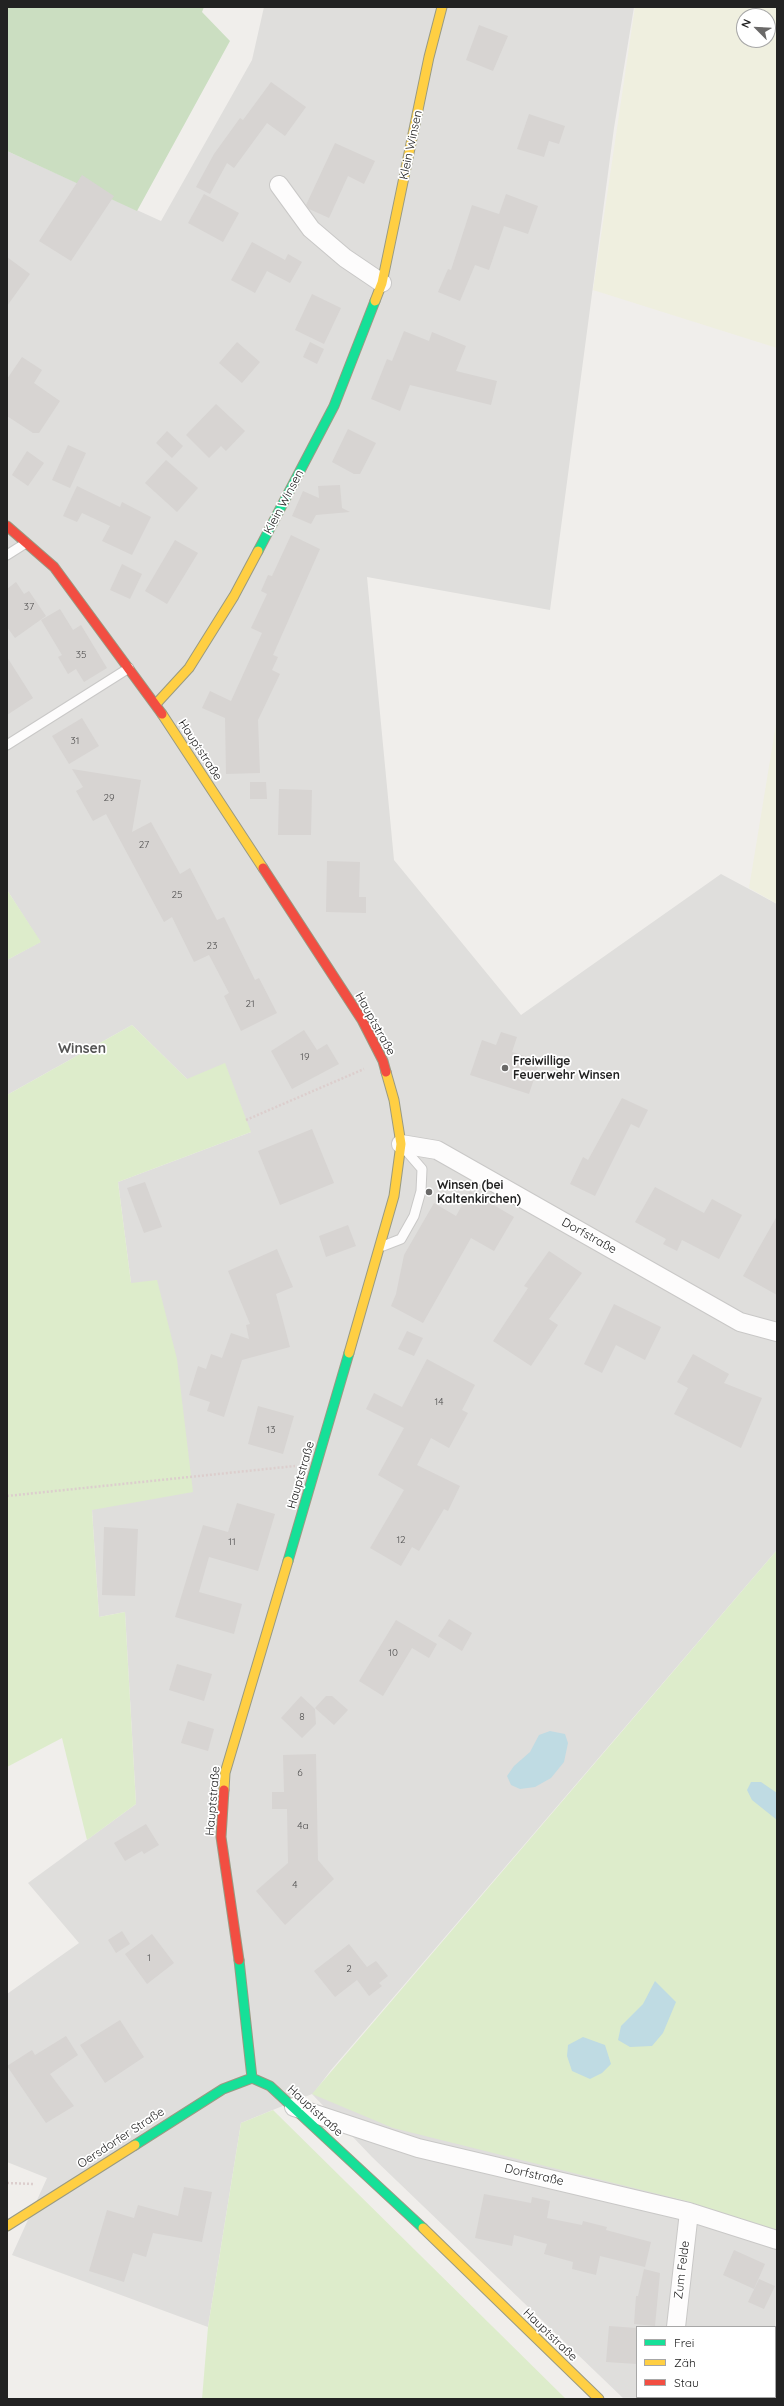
<!DOCTYPE html>
<meta charset="utf-8">
<style>
body{margin:0}
#map{position:relative;width:784px;height:2406px;overflow:hidden;background:#f0eeeb;font-family:Quicksand,sans-serif}
canvas{display:block}
.frame{position:absolute;inset:0;border:8px solid #222;pointer-events:none}
.legend{position:absolute;left:636px;top:2326px;width:140px;height:72px;box-sizing:border-box;background:#fff;border:1px solid #a7a7a7;margin:0;padding:5px 7px;list-style:none;font-size:12px;color:#222}
.legend li{display:flex;align-items:center;gap:8px;height:20px}
.legend b{width:20px;border:1px solid #a7a7a7}
.north{position:absolute;left:736px;top:8px;width:40px;height:40px;box-sizing:border-box;background:#fff;border:1px solid #a7a7a7;border-radius:50%;rotate:294deg;font-size:11px;font-weight:700;line-height:16px;text-align:center;color:#222}
.north::after{content:'';display:block;margin:auto;width:14px;height:18px;background:#6a6968;clip-path:polygon(50% 0,100% 100%,50% 72%,0 100%)}
</style>
<div id="map">
<canvas width="784" height="2406"></canvas>
<div class="frame"></div>
<ul class="legend">
<li><b style="height:5px;background:#16e098"></b>Frei</li>
<li><b style="height:5px;background:#ffcf43"></b>Zäh</li>
<li><b style="height:5px;background:#f24e42"></b>Stau</li>
</ul>
<div class="north">N</div>
</div>
<script>
const ctx = document.querySelector('canvas').getContext('2d');
ctx.lineJoin = 'round';
function fill(path, color) { ctx.fillStyle = color; ctx.fill(path, 'evenodd'); }
const shape = rows => new Path2D(rows.map(r => 'M' + r).join(''));
function strokePath(path, color, width, dash) { ctx.strokeStyle = color; ctx.lineWidth = width; ctx.lineCap = dash ? 'butt' : 'round'; ctx.setLineDash(dash || []); ctx.stroke(path); }
function label(font, color, halo, rows, align = 'center') {
  ctx.font = font + ' Quicksand,sans-serif'; ctx.lineWidth = 3.5; ctx.setLineDash([]); ctx.textBaseline = 'middle'; ctx.strokeStyle = halo; ctx.fillStyle = color; for (const [text, x, y, turn = 0] of rows) {
    ctx.save(); ctx.translate(x, y); ctx.rotate((+turn || 0) * Math.PI / 180); ctx.textAlign = isNaN(turn) ? turn : align; if (halo) ctx.strokeText(text, 0, 0); ctx.fillText(text, 0, 0); ctx.restore();
  }
}
const residential = shape([
 [264,7,634,7,614,128,550,610,367,577,394,860,521,1015,721,874,777,904,777,1550,331,2070,313,2094,686,2201,777,2231,777,2399,624,2399,372,2157,312,2094,241,2123,208,2327,12,2255,47,2178,7,2162,7,1994,79,1943,28,1883,136,1804,125,1612,99,1617,92,1510,131,1283,118,1182,251,1132,187,1079,132,1025,7,1095,7,960,40,942,7,890,7,151,161,221,252,60],
 [637,2327,775,2327,775,2397,637,2397]
]);
const farmland = shape([
 [635,7,777,7,777,348,593,290],
 [744,16,768,16,768,40,744,40],
 [777,718,777,904,749,888]
]);
const grass = shape([
 [7,890,41,942,7,960],
 [132,1025,187,1079,225,1063,251,1132,118,1182,131,1283,157,1280,177,1359,193,1492,92,1510,99,1617,125,1612,136,1804,87,1840,62,1738,7,1767,7,1095],
 [777,1550,777,2231,686,2201,393,2128,312,2094],
 [273,2110,566,2399,202,2399,208,2327,241,2123]
]);
const forest = shape([
 [7,7,204,7,202,12,230,41,137,211,7,151]
]);
const water = shape([
 [550,1731,565,1734,568,1743,564,1762,551,1778,535,1787,520,1789,511,1785,507,1776,514,1766,530,1752,539,1735],
 [751,1782,761,1782,777,1793,777,1820,752,1800,747,1790],
 [655,1981,676,2002,663,2033,652,2046,630,2047,618,2040,621,2026,643,2004],
 [583,2037,605,2045,611,2064,602,2073,590,2079,572,2071,567,2056,568,2045]
]);
const building = shape([
 [479,25,508,36,493,71,466,60],
 [271,82,306,107,285,136,267,123,234,168,227,163,210,194,196,187,214,154,240,118,243,120],
 [529,114,565,126,559,144,549,141,544,157,517,149],
 [335,143,375,161,364,184,348,176,329,218,309,209,306,205],
 [82,175,114,196,71,261,39,241],
 [204,194,239,213,223,242,188,223],
 [506,194,538,206,528,234,504,226,489,270,475,265,460,301,438,292,448,269,451,270,472,205,499,214],
 [252,242,285,260,288,254,302,262,290,283,267,271,255,293,231,280],
 [7,257,30,274,7,306],
 [312,294,341,308,324,344,295,330],
 [404,331,429,341,432,332,466,346,456,371,497,381,491,405,410,385,400,411,371,399,387,359,392,361],
 [237,342,260,362,242,383,219,363],
 [310,342,324,349,317,364,303,357],
 [22,357,42,370,34,383,60,401,39,433,33,433,7,416,7,379],
 [216,404,245,431,226,451,221,446,209,458,186,435],
 [348,429,376,443,360,474,354,474,332,462],
 [167,431,183,446,172,458,156,443],
 [68,445,86,453,70,488,52,480],
 [27,451,44,463,28,486,12,475],
 [166,460,198,488,177,512,145,483],
 [340,485,342,508,350,512,316,515,311,524,292,516,303,491,319,498,318,486],
 [77,486,120,507,122,502,151,517,132,555,102,541,110,526,82,513,77,522,63,516],
 [291,535,320,549,273,655,278,657,272,670,280,674,258,720,260,773,226,774,225,718,202,708,210,691,231,701,262,633,251,628,267,594,261,591,268,575,272,576],
 [175,540,198,553,167,604,145,591],
 [122,564,142,574,130,599,110,590],
 [16,582,24,594,29,591,46,616,15,638,7,627,7,589],
 [60,609,73,630,81,625,107,668,84,682,76,669,68,674,58,657,62,655,41,620],
 [7,657,33,698,7,715],
 [82,718,99,746,69,764,52,736],
 [72,769,141,780,132,832,151,822,180,874,190,868,217,920,224,917,255,980,259,978,277,1013,241,1031,224,996,229,993,209,955,194,962,172,917,164,922,106,814,93,821,76,791,83,787],
 [250,782,266,782,267,799,250,799],
 [279,789,312,790,311,835,278,835],
 [327,861,360,862,359,897,366,897,366,913,326,912],
 [304,1030,317,1050,327,1044,339,1064,292,1089,271,1051],
 [501,1032,517,1037,512,1052,540,1061,529,1094,470,1075,482,1040,496,1045],
 [622,1098,648,1110,639,1128,631,1124,595,1196,570,1184,583,1157,588,1160],
 [312,1129,334,1183,280,1205,258,1151],
 [145,1182,162,1227,144,1233,127,1188],
 [655,1187,704,1213,712,1199,742,1215,719,1259,682,1240,677,1251,663,1244,666,1239,635,1222],
 [470,1191,514,1217,494,1251,471,1238,423,1323,391,1306,396,1294,404,1255,434,1203,456,1216],
 [777,1216,777,1295,743,1276],
 [348,1225,356,1246,326,1257,319,1236],
 [277,1249,293,1287,276,1294,290,1347,242,1360,224,1417,207,1411,210,1402,189,1395,198,1366,206,1369,211,1354,222,1358,231,1333,249,1339,246,1325,250,1324,228,1271],
 [549,1251,582,1273,549,1319,558,1325,531,1366,493,1341,528,1288,524,1286],
 [614,1304,661,1327,645,1360,616,1345,602,1373,584,1364],
 [407,1331,423,1338,414,1356,398,1349],
 [693,1354,729,1374,724,1383,762,1398,741,1448,674,1414,688,1388,677,1382],
 [427,1359,475,1385,462,1410,468,1413,449,1448,431,1438,417,1465,460,1486,448,1511,444,1509,419,1551,412,1547,401,1566,370,1548,404,1490,378,1475,404,1428,366,1409,374,1393,402,1407],
 [258,1406,294,1416,283,1454,248,1444],
 [237,1503,275,1514,258,1571,209,1557,199,1592,242,1604,234,1634,175,1617,203,1525,228,1532],
 [104,1527,138,1529,135,1596,102,1595],
 [449,1619,472,1633,462,1651,438,1636],
 [396,1620,437,1644,429,1658,412,1648,383,1696,359,1681],
 [177,1664,212,1674,204,1701,169,1690],
 [301,1696,315,1709,316,1724,302,1738,281,1718],
 [326,1696,332,1696,348,1710,334,1725,315,1708],
 [188,1721,214,1729,208,1751,181,1743],
 [316,1754,318,1860,334,1879,285,1925,256,1891,288,1863,287,1809,272,1809,272,1792,284,1792,283,1755],
 [146,1824,159,1845,144,1854,142,1851,125,1861,114,1843],
 [122,1931,130,1944,116,1953,108,1940],
 [152,1934,174,1963,147,1984,125,1954],
 [349,1944,367,1967,376,1961,388,1976,379,1983,382,1986,369,1996,357,1980,335,1997,314,1971],
 [120,2020,144,2057,105,2083,80,2045],
 [66,2036,78,2055,50,2074,74,2106,46,2123,7,2066,32,2050,35,2055],
 [184,2187,212,2192,202,2242,153,2233,146,2257,133,2253,124,2282,89,2271,107,2210,134,2218,138,2205,178,2216],
 [484,2194,531,2203,532,2197,550,2201,547,2218,582,2225,583,2221,607,2227,606,2230,651,2242,645,2267,600,2256,596,2275,572,2269,573,2262,544,2254,547,2244,514,2235,512,2246,475,2238],
 [734,2250,765,2264,754,2289,723,2275],
 [644,2269,660,2273,655,2326,634,2324,636,2296,638,2296],
 [759,2279,775,2286,764,2309,748,2302],
 [609,2326,637,2328,637,2364,606,2362]
]);
const path = shape([
 [246,1120,364,1069],
 [7,1496,295,1466],
 [7,2183,34,2184]
]);
const lane = shape([
 [7,555,26,543],
 [7,745,129,668],
 [383,1246,401,1239,414,1216,421,1191,422,1169,403,1147]
]);
const street = shape([
 [279,185,311,229,345,258,382,283],
 [401,1144,437,1150,740,1322,777,1332],
 [294,2107,418,2148,689,2212,777,2240],
 [676,2327,689,2212],
 [668,2399,668,2397]
]);
const fast = shape([
 [258,551,334,406,375,301],
 [288,1561,349,1353],
 [239,1960,252,2078],
 [252,2078,270,2086,423,2228],
 [135,2145,223,2089,252,2078]
]);
const slow = shape([
 [375,301,382,283,429,57,442,7],
 [156,704,189,668,234,596,258,551],
 [162,714,263,868],
 [349,1353,394,1196,401,1144,394,1100,386,1072],
 [224,1790,225,1773,288,1561],
 [7,2226,135,2145],
 [423,2228,599,2399]
]);
const jam = shape([
 [7,526,54,567,162,714],
 [263,868,362,1020,383,1061,386,1072],
 [224,1790,221,1837,239,1960]
]);
const markers = [
 [505,1068,4,"#6a6968"],
 [429,1192,4,"#6a6968"]
];
const numberNames = [
 ["37",29,607],
 ["35",81,655],
 ["31",75,741],
 ["29",109,798],
 ["27",144,845],
 ["25",177,895],
 ["23",212,946],
 ["21",250,1004],
 ["19",305,1057],
 ["14",439,1402],
 ["13",271,1430],
 ["12",401,1540],
 ["11",232,1542],
 ["10",393,1653],
 ["8",302,1717],
 ["6",300,1773],
 ["4a",303,1826],
 ["4",295,1885],
 ["1",149,1958],
 ["2",349,1969]
];
const streetNames = [
 ["Klein Winsen",411,145,-78],
 ["Klein Winsen",284,502,-62],
 ["Hauptstraße",200,750,57],
 ["Hauptstraße",375,1024,61],
 ["Dorfstraße",589,1236,29],
 ["Hauptstraße",301,1475,-74],
 ["Hauptstraße",213,1801,-85],
 ["Hauptstraße",315,2111,42],
 ["Oersdorfer Straße",121,2138,-33],
 ["Dorfstraße",534,2175,13],
 ["Zum Felde",682,2270,-83],
 ["Hauptstraße",550,2335,44]
];
const poiNames = [
 ["Freiwillige",513,1061],
 ["Feuerwehr Winsen",513,1075],
 ["Winsen (bei",437,1185],
 ["Kaltenkirchen)",437,1199]
];
const quarterNames = [
 ["Winsen",82,1049]
];
fill(residential, '#dfdedc');
fill(farmland, '#efefdf');
fill(grass, '#ddeccb');
fill(forest, '#cbdec1');
fill(water, '#bfdbe3');
fill(building, '#d7d4d2');
strokePath(lane, '#c9c8c7', 11);
strokePath(street, '#c9c8c7', 20);
strokePath(fast, '#999a82', 11);
strokePath(slow, '#999a82', 11);
strokePath(jam, '#999a82', 11);
strokePath(path, '#dccecd', 2.5, [2, 2]);
strokePath(lane, '#fdfcfc', 9);
strokePath(street, '#fdfcfc', 18);
strokePath(fast, '#16e098', 9);
strokePath(slow, '#ffcf43', 9);
strokePath(jam, '#f24e42', 9);
for (const [x, y, r, color] of markers) { const dot = new Path2D(); dot.arc(x, y, r, 0, 2 * Math.PI); ctx.fillStyle = color; ctx.fill(dot); strokePath(dot, '#fff', 1.5); }
label('10px', '#4f4e4e', null, numberNames);
label('12px', '#222', '#fff', streetNames);
label('bold 12px', '#222', '#fff', poiNames, 'left');
label('bold 14px', '#555', '#fff', quarterNames);
</script>
